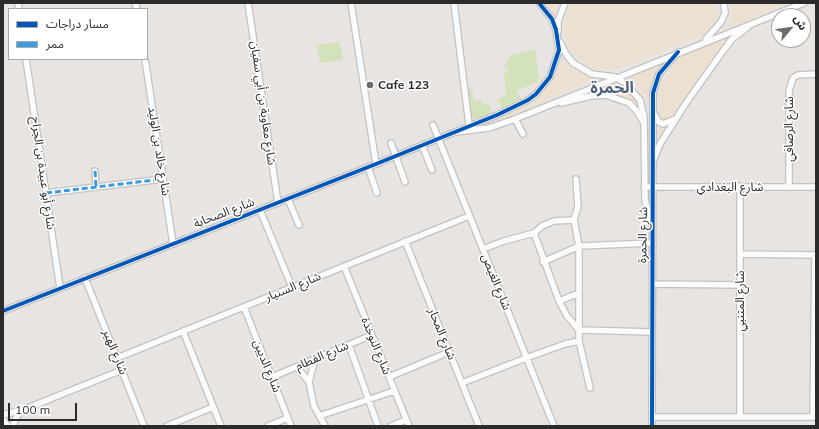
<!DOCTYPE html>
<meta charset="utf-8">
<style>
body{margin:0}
#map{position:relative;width:819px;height:429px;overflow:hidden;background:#e8e4e2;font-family:Mulish,"Noto Sans Arabic",sans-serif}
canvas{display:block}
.frame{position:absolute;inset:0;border:4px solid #2b2b2b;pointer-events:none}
.legend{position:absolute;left:8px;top:8px;width:140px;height:52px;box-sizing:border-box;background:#fff;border:1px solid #aaa;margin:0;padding:5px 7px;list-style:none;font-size:12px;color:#2b2b2b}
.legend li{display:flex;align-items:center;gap:8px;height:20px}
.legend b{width:20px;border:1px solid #aaa}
.north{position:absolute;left:771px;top:8px;width:40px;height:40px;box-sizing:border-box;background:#fff;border:1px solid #aaa;border-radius:50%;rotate:61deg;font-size:11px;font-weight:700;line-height:16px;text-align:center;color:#2b2b2b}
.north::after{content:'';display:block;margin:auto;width:14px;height:18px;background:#6d6c6b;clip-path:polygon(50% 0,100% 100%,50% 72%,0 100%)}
.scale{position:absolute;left:8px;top:403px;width:69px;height:18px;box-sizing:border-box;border:2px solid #2b2b2b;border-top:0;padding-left:5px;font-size:12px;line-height:14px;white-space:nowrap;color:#2b2b2b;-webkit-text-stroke:3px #fff;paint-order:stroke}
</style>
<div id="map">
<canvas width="819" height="429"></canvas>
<div class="frame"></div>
<ul class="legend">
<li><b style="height:5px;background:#0057b8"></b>مسار دراجات</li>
<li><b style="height:5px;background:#3d9ce1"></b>ممر</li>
</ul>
<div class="north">ش</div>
<div class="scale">100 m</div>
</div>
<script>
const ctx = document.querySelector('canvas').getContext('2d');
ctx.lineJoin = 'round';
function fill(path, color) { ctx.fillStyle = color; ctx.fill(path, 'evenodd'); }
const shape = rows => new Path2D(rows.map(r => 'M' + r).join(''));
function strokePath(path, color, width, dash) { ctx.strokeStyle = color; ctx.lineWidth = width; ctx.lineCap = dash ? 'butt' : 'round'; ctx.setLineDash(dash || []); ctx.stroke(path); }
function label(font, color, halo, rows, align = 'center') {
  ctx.font = font + ' Mulish,"Noto Sans Arabic",sans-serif'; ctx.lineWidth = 3; ctx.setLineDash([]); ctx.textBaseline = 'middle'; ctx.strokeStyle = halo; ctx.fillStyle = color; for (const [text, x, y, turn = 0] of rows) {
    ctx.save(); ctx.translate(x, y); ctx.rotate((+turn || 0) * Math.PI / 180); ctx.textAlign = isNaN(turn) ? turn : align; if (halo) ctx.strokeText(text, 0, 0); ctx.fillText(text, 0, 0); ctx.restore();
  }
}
const green = shape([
 [340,42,343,60,320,63,317,45],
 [535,49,539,79,537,83,517,90,522,101,502,109,498,99,512,93,506,95,504,73,509,71,508,68,503,69,511,55],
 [472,89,474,102,481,99,483,104,488,103,492,113,479,119,472,118,468,90]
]);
const sand = shape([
 [542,3,560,3,556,9,555,20],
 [571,3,716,3,718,15,716,23,705,34,625,67,605,70,594,68,585,64,570,50,564,34,564,21],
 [732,3,789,3,727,28,732,17],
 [733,34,715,59,709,64,673,116,669,120,662,121,658,111,658,96,662,82,676,61,682,56],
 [562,57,574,70,590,77,598,78,488,126,474,127,539,98,559,71],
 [664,63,654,82,651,184,647,184,649,114,647,101,637,85,628,78],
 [617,83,627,89,634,96,640,114,633,105,616,94,593,92],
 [658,126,663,128,667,127,658,142]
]);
const minor = shape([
 [18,3,19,9],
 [135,3,137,9],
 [248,3,278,203],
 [351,3,376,164],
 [454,3,469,125],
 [558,31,558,21,565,3],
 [706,39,721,22,725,13,724,3],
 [560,42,566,54,573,63,592,74,615,77,625,83,640,100,644,117,645,200,651,225],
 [26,59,60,288],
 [145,59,173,244],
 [561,103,591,96,606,95,629,103,636,110,644,123],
 [654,114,659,122,663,124,675,119],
 [515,119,523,134],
 [433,125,554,426],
 [456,132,489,128,515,119,804,3],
 [391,143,405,182],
 [422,145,432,170],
 [654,159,660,144,686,103,723,51,732,39,748,27],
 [368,167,377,193],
 [95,171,96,187],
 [576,179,578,206,574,220,579,246,579,341,590,388],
 [644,187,816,187],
 [789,187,789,91,793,78,798,75,816,74],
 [46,193,163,179],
 [288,199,299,225],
 [260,210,292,287],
 [534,233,559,301,567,316,579,330,652,332],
 [405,241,479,426],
 [483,249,504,241,534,233,542,226,554,221,574,220],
 [740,254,816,255],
 [543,262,579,246,653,243],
 [344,266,409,426],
 [85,278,144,426],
 [653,284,740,285],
 [559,301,579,293],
 [244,307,291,426],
 [3,311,376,164,497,115,528,100,536,94,550,77,559,50,556,30,552,19,539,3],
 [183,331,221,426],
 [349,345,378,426],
 [117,358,469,216],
 [297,367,309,382,314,406,325,426],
 [272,377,372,335],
 [389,377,449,352],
 [309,382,315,359],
 [462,383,526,358,565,344,579,341],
 [3,415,25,409,122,370],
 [319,416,394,391],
 [652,417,816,417],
 [740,417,740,186],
 [813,417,815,255],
 [3,420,8,426],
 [13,426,17,416,23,410],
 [167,426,213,407],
 [268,426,288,418],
 [391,426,406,420],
 [652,426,653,93,659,74,678,52]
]);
const quiet = shape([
 [95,171,96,187],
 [46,193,163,179]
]);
const cycleway = shape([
 [3,311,376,164,497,115,528,100,536,94,550,77,559,50,556,30,552,19,539,3],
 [652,426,653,93,659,74,678,52]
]);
const markers = [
 [370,85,4,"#6d6c6b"]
];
const poiNames = [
 ["Cafe 123",378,85]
];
const streetNames = [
 ["شارع معاوية بن أبي سفيان",263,103,82],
 ["شارع الرصافي",789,129,-90],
 ["شارع خالد بن الوليد",159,151,81],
 ["شارع أبو عبيدة بن الجراح",43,173,82],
 ["شارع البغدادي",730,187],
 ["شارع الصحابة",224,213,-21],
 ["شارع الحمرة",643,235,-89],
 ["شارع الغيص",496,282,68],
 ["شارع السنيار",293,287,-22],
 ["شارع المتنبي",740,301,-90],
 ["شارع المحار",442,334,68],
 ["شارع النوخذة",376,346,68],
 ["شارع الهير",115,352,68],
 ["شارع الفطام",322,356,-23],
 ["شارع الديين",267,366,68]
];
const districtNames = [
 ["الحمرة",612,88]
];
fill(green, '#d4e2bc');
fill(sand, '#ece1d0');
strokePath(minor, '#c2c2c3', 8);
strokePath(minor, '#fcfbfb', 5.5);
strokePath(quiet, '#3d9ce1', 3, [6, 3]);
strokePath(cycleway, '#0057b8', 4);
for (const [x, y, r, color] of markers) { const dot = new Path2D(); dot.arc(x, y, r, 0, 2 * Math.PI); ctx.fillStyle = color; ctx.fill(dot); strokePath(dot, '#fff', 1.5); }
label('bold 12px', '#2b2b2b', '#fff', poiNames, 'left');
label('12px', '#2b2b2b', '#fff', streetNames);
label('bold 16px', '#4d5f7a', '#fff', districtNames);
</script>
